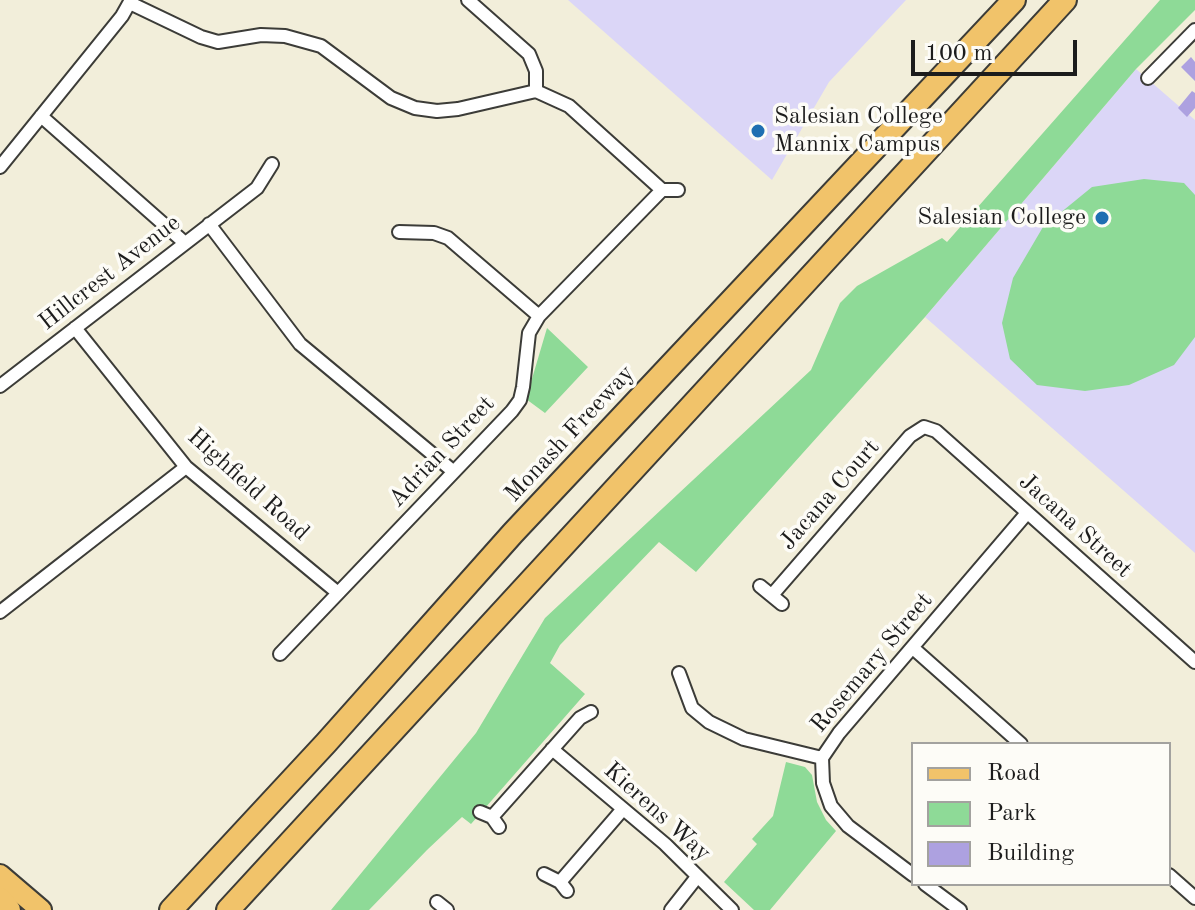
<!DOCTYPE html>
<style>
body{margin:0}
#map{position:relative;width:1195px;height:910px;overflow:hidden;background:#f2eeda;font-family:"Old Standard TT",serif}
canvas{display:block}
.legend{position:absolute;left:911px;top:742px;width:260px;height:144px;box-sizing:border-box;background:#fdfcf7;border:2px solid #a3a29f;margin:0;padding:10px 14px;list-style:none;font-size:24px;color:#1c1c1c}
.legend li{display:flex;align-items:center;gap:16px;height:40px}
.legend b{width:40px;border:2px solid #a3a29f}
.scale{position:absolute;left:911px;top:40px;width:166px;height:36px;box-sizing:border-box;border:4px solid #1c1c1c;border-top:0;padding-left:10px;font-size:24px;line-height:28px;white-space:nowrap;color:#1c1c1c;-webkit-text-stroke:6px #fdfcf7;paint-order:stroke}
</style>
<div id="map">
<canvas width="1195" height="910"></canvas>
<ul class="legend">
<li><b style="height:10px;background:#f1c36a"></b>Road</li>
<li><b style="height:22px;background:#8eda97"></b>Park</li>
<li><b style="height:22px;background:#ada1e0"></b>Building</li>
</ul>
<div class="scale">100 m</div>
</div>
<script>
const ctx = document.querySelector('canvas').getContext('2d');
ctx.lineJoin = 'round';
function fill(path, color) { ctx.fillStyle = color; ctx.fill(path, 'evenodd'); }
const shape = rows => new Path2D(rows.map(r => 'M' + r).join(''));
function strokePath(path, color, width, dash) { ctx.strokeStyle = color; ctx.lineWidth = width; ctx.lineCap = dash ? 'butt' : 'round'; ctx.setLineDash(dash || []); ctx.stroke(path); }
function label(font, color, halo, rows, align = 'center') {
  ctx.font = font + ' "Old Standard TT",serif'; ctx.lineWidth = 7; ctx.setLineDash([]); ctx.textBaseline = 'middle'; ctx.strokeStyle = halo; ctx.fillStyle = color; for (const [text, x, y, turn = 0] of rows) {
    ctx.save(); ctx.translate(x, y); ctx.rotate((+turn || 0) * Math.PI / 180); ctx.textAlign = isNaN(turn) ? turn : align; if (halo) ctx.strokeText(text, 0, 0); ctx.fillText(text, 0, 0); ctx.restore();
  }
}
const built = shape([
 [568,0,906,0,829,82,772,180],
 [1136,69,1195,120,1195,553,925,317]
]);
const green = shape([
 [1160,0,1195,0,1195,10,1136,69,925,317,696,572,659,542,560,645,550,663,585,694,471,824,462,817,427,850,369,910,331,910,476,733,545,618,811,370,840,303,857,286,942,238,947,242],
 [1144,179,1184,183,1195,195,1195,337,1174,365,1129,385,1085,391,1037,385,1010,359,1002,323,1013,278,1043,227,1092,187],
 [547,328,588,367,545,413,526,399],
 [786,762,805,767,812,775,817,802,826,820,836,831,770,910,754,910,724,882,757,844,752,839,773,816]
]);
const building = shape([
 [1191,57,1195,62,1195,81,1181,67],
 [1192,91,1195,93,1195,108,1187,117,1178,108]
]);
const street = shape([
 [468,0,529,54,536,71,536,91],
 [130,3,201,37,218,42,261,35,285,36,321,46,391,98,415,108,437,111,458,109,536,91,569,106,662,190],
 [1148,78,1195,30],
 [41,116,185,243],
 [0,167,122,16,131,0],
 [662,190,678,190],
 [209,224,300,344,454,472],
 [399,232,434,233,448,238,539,316],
 [75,328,186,467,338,593],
 [0,386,257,188,272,164],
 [760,586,782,604],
 [772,595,910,436,924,427,936,431,1195,662],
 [0,612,186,467],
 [913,648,1021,744],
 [280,654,512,411,520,400,523,387,529,333,539,316,662,190],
 [679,673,692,708,709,722,744,739,822,758],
 [552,749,665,844,732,910],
 [480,812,492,817,499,827],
 [492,817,580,718,591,712],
 [544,874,560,882,567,891],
 [913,875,848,826,831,806,823,783,822,758,839,733,1027,513],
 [1169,875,1195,898],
 [560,882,623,809],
 [925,884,960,910],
 [437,902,447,910],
 [671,910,697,877]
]);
const primary = shape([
 [0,875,41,910]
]);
const highway = shape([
 [0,899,9,910],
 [171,910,326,743,513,533,1014,0],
 [228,910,1065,0]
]);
const markers = [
 [758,131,8,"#1f6fb2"],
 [1102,218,8,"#1f6fb2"]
];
const poiNames = [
 ["Salesian College",774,117],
 ["Mannix Campus",774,145],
 ["Salesian College",1086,218,"right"]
];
const streetNames = [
 ["Hillcrest Avenue",110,273,-38],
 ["Monash Freeway",570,434,-47],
 ["Adrian Street",442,452,-47],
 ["Highfield Road",248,485,42],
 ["Jacana Court",830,495,-49],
 ["Jacana Street",1075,526,42],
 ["Rosemary Street",872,663,-50],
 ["Kierens Way",657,812,42]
];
fill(built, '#dbd6f7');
fill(green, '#8eda97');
fill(building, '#ada1e0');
strokePath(street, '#3c3c38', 16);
strokePath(primary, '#3c3c38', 24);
strokePath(highway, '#3c3c38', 26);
strokePath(street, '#fff', 12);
strokePath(primary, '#f1c36a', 20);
strokePath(highway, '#f1c36a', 22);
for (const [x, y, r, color] of markers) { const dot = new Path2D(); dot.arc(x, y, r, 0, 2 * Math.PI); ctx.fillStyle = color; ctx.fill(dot); strokePath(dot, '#fdfcf7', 3); }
label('24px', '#1c1c1c', '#fdfcf7', poiNames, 'left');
label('24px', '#1c1c1c', '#fdfcf7', streetNames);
</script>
